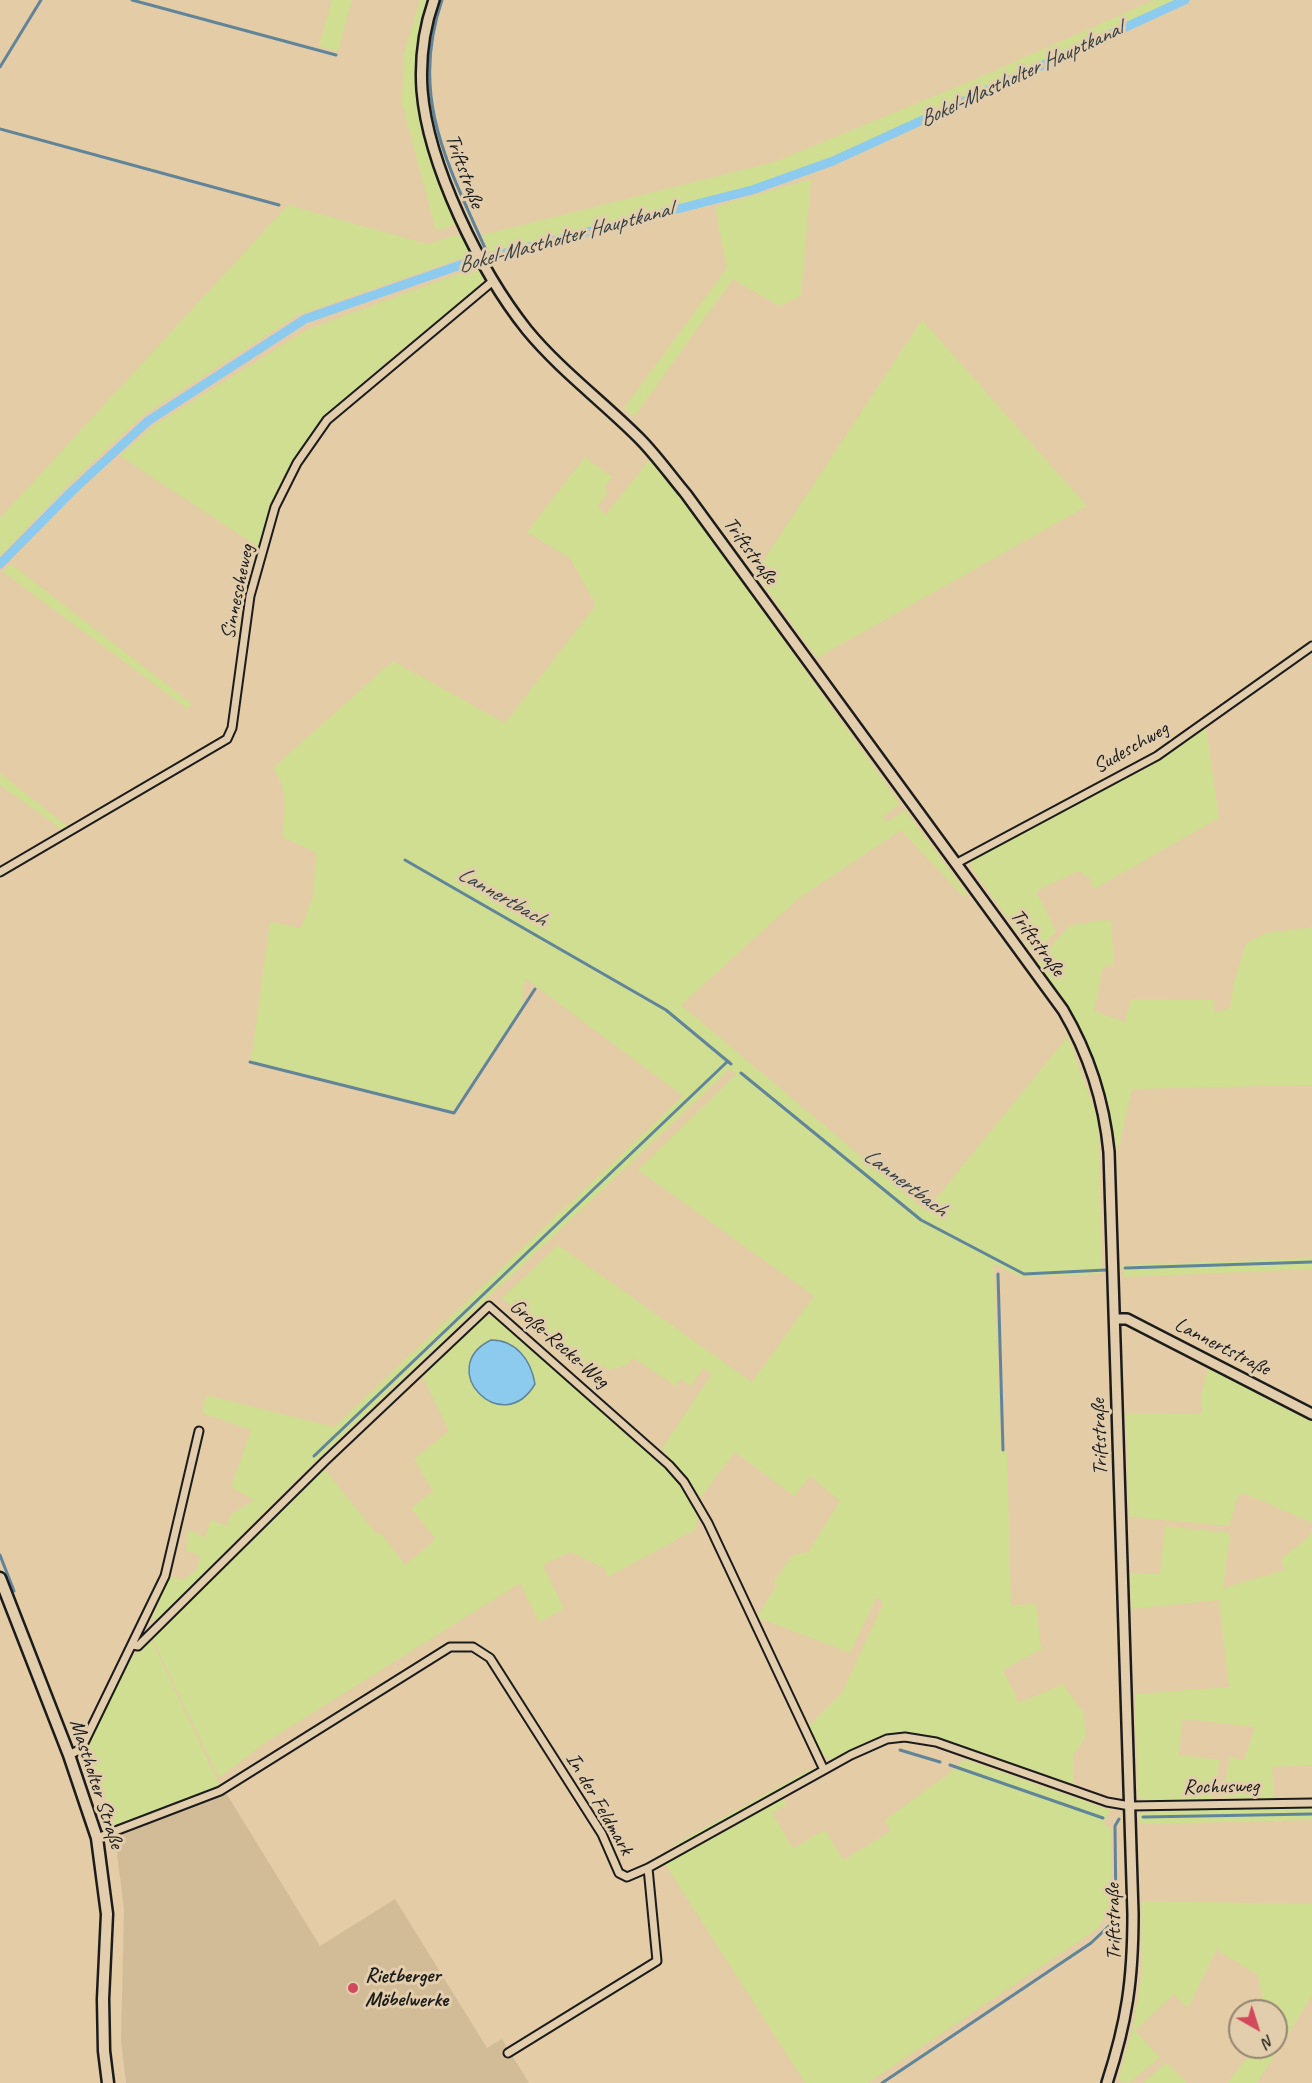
<!DOCTYPE html>
<html>
<head>
<meta charset="utf-8">
<style>
  body { margin:0 }
  #map { position:relative; width:1312px; height:2083px; overflow:hidden; background:#e3cca6; font-family:Caveat,sans-serif }
  canvas { display:block }
  .north { position:absolute; left:1228px; top:1999px; width:60px; height:60px; box-sizing:border-box; background:#e2cdac; border:2px solid #938672; border-radius:50%; rotate:141deg; font-size:16px; font-weight:700; line-height:24px; text-align:center; color:#1c1c1c }
  .north::after { content:''; display:block; margin:auto; width:21px; height:27px; background:#d1495b; clip-path:polygon(50% 0,100% 100%,50% 72%,0 100%) }
</style>
</head>
<body>
<div id="map">
<canvas width="1312" height="2083"></canvas>
<div class="north">N</div>
</div>
<script>
const ctx = document.querySelector('canvas').getContext('2d');
ctx.lineJoin = 'round';
function fillPath(path, color) { ctx.fillStyle = color; ctx.fill(path, 'evenodd'); }
function stroke(path, color, width, dash) { ctx.strokeStyle = color; ctx.lineWidth = width; ctx.lineCap = dash ? 'butt' : 'round'; ctx.setLineDash(dash || []); ctx.stroke(path); }
function drawText(font, color, halo, rows, align = 'center') {
  ctx.font = font + ' Caveat,sans-serif'; ctx.lineWidth = 6; ctx.setLineDash([]); ctx.textBaseline = 'middle'; ctx.strokeStyle = halo; ctx.fillStyle = color; for (const [text, x, y, turn = 0] of rows) {
    ctx.save(); ctx.translate(x, y); ctx.rotate((+turn || 0) * Math.PI / 180); ctx.textAlign = isNaN(turn) ? turn : align; if (halo) ctx.strokeText(text, 0, 0); ctx.fillText(text, 0, 0); ctx.restore();
  }
}
const built = new Path2D(`
  M226,1793L320,1946L395,1899L487,2048L502,2039L529,2083H126L121,2041L124,1910L115,1837Z`);
const green = new Path2D(`
  M332,0H352L338,52L319,46Z
  M420,0H429C402,82 427,148 457,224L436,231L402,103L404,53Z
  M1154,0H1179L832,159L751,187L490,253L482,235L774,162L971,81Z
  M811,179L801,296L779,306L733,279L634,417L624,408L727,268L715,207Z
  M288,205L427,244L461,234L471,255L298,315L142,416L66,487L0,556V518Z
  M477,267L484,280L478,288C415,341 341,390 295,459C278,486 269,518 260,548L120,456L153,426L308,329Z
  M922,320L1087,506L817,658L755,573Z
  M585,457L612,477L604,488L608,492L597,507L606,514L650,459L681,496L900,804L883,817L887,822L905,810L967,894L964,897L901,830L799,898L681,1005L926,1211L1068,1036L1098,1120L1102,1274L1021,1277L994,1264L1001,1450L1007,1453L1011,1605L1036,1604L1041,1649L1003,1670L1019,1703L1063,1684L1083,1712L1086,1736L1073,1755L1074,1784L936,1737L906,1732L870,1740L832,1760L821,1754L809,1726L842,1693L884,1602L876,1598L850,1653L757,1617L777,1585L774,1581L793,1555L808,1552L840,1501L810,1476L794,1496L735,1452L700,1498L662,1448L712,1374L703,1368L691,1386L681,1379L676,1386L633,1358L627,1365L609,1370L603,1365L590,1379L564,1354L567,1351L562,1346L558,1349L502,1298L558,1245L752,1382L814,1296L638,1170L736,1074L730,1069L308,1468L158,1620L152,1619L169,1576L182,1580L197,1570L200,1554L186,1551L188,1530L205,1537L211,1520L227,1526L230,1515L254,1500L231,1487L251,1430L202,1413L206,1395L334,1427L683,1096L525,978L522,1006L453,1111L251,1061L270,922L301,928L313,896L316,852L282,837C285,812 289,790 273,768L393,661L505,723L596,605L570,558L527,532Z
  M11,564L192,704L188,709L3,572Z
  M1206,727L1219,818L1094,889L1090,879L1079,871L1036,891L1056,931L1038,950L1032,952L971,867L972,859L1158,760Z
  M0,773L68,827L63,830L0,785Z
  M1102,920L1111,921L1114,964L1103,968L1094,1011L1125,1022L1131,999L1213,1000L1215,1012L1230,1009L1234,982L1246,943L1266,933L1312,927V1085L1132,1089L1118,1151C1108,1102 1095,1053 1069,1009C1060,993 1047,979 1036,964L1069,926Z
  M1312,1258V1269L1124,1277L1122,1265Z
  M499,1316L664,1466L691,1501L697,1515L696,1529L608,1577L604,1568L570,1552L543,1565L564,1609L539,1622L520,1583L266,1742L219,1778L152,1638L322,1470L326,1471L376,1533L382,1534L405,1565L436,1539L411,1508L433,1491L414,1459L449,1431L422,1375L482,1317Z
  M1208,1368L1312,1422V1523L1244,1493L1238,1496L1229,1526L1129,1517L1126,1413L1202,1414V1393Z
  M1165,1526L1230,1533L1223,1588L1285,1570L1281,1559L1308,1538L1312,1530V1765L1272,1767L1274,1799L1222,1798L1230,1757L1244,1760L1255,1727L1182,1719L1179,1755L1220,1760L1212,1799L1142,1800L1138,1796L1135,1694L1229,1687L1219,1600L1131,1609L1130,1573L1160,1574Z
  M151,1639L220,1786L114,1826L97,1774L87,1758L93,1755L87,1745L130,1660Z
  M967,1760L1110,1810L1103,1824L1111,1828V1907L1097,1929L868,2083H805L665,1864L783,1798L786,1805L772,1813L793,1848L825,1830L843,1860L891,1831L885,1820L951,1772L962,1761Z
  M811,1769V1773L677,1848L674,1845Z
  M1312,1807V1820L1139,1824V1813L1216,1808Z
  M1142,1901L1312,1904V1996L1257,2083H1227L1256,2047H1276V2011H1265L1258,1975L1216,1950L1188,2008L1174,1994L1135,2031L1160,2057L1129,2083L1118,2080L1133,2027L1141,1979Z
  M1167,2063L1187,2083H1143L1166,2063Z`);
const water = new Path2D(`
  M491,1340C516,1340 531,1360 535,1384C502,1440 434,1368 491,1340Z`);
const stream = new Path2D(`
  M132,0L336,55
  M442,0C408,99 450,168 489,257
  M0,67L41,0
  M0,129L279,205
  M405,860L666,1010L731,1064
  M250,1062L454,1113L535,989
  M741,1073L921,1220L1024,1274L1106,1270
  M1125,1268L1312,1262
  M998,1274L1003,1450
  M314,1456L728,1061
  M0,1555L14,1591
  M900,1750L940,1762
  M950,1765L1103,1818
  M1143,1817L1312,1814
  M882,2083L1091,1943L1111,1924L1116,1914L1115,1826L1119,1819`);
const canal = new Path2D(`
  M0,564L72,491L148,421L305,319L469,262L752,190L833,161L1185,0`);
const minor = new Path2D(`
  M957,863L1157,756L1312,646
  M0,872L227,739L232,728L250,596L275,507L297,463L327,420L493,281
  M133,1645L138,1646L325,1461L489,1306L669,1465L684,1482L708,1523L824,1770
  M69,1755L81,1749L165,1576L199,1431
  M97,1838L220,1791L450,1647H473L490,1658L602,1834L619,1873L627,1877L648,1868L851,1755L887,1739L905,1737L936,1742L1107,1802L1130,1806L1312,1803
  M508,2053L657,1961L648,1868`);
const tertiary = new Path2D(`
  M434,0C424,28 420,60 422,90C428,165 480,271 527,330C560,370 602,401 639,438C656,455 670,475 686,494L1063,1010C1089,1054 1104,1101 1109,1152L1133,1914C1133,1980 1127,2021 1107,2083
  M1115,1319H1127L1312,1414`);
const secondary = new Path2D(`
  M0,1578L69,1755L97,1838L107,1914L103,1999L104,2051L108,2083`);
const markers = [
  [353,1988,6,"#d1495b"]
];
const streetNames = [
  ["Triftstraße",464,171,70],
  ["Triftstraße",750,551,54],
  ["Sinnescheweg",238,592,-78],
  ["Sudeschweg",1131,748,-30],
  ["Triftstraße",1037,943,54],
  ["Große-Recke-Weg",559,1344,41],
  ["Lannertstraße",1222,1347,27],
  ["Triftstraße",1100,1437,-92],
  ["Mastholter Straße",96,1784,72],
  ["Rochusweg",1221,1787,-1],
  ["In der Feldmark",599,1804,60],
  ["Triftstraße",1114,1922,-91]
];
const poiNames = [
  ["Rietberger",365,1976],
  ["Möbelwerke",365,2000]
];
const waterNames = [
  ["Bokel-Mastholter Hauptkanal",1021,75,-25],
  ["Bokel-Mastholter Hauptkanal",565,238,-15],
  ["Lannertbach",502,897,30],
  ["Lannertbach",905,1183,37]
];
fillPath(built, '#d2bc97');
fillPath(green, '#d0de91');
fillPath(water, '#8dcbee');
stroke(water, '#60859a', 1.5);
stroke(stream, '#60859a', 3);
stroke(canal, '#8dcbee', 9);
stroke(minor, '#1c1c1c', 11);
stroke(tertiary, '#1c1c1c', 14);
stroke(secondary, '#1c1c1c', 15);
stroke(minor, '#e2cdac', 7);
stroke(tertiary, '#e2cdac', 9);
stroke(secondary, '#e2cdac', 10);
for (const [x, y, r, color] of markers) { const dot = new Path2D(); dot.arc(x, y, r, 0, 2 * Math.PI); ctx.fillStyle = color; ctx.fill(dot); stroke(dot, '#e2cdac', 2); }
drawText('21px', '#1c1c1c', '#e2cdac', streetNames);
drawText('bold 21px', '#1c1c1c', '#e2cdac', poiNames, 'left');
drawText('italic 22px', '#333f46', '#e2cdac', waterNames);
</script>
</body>
</html>
